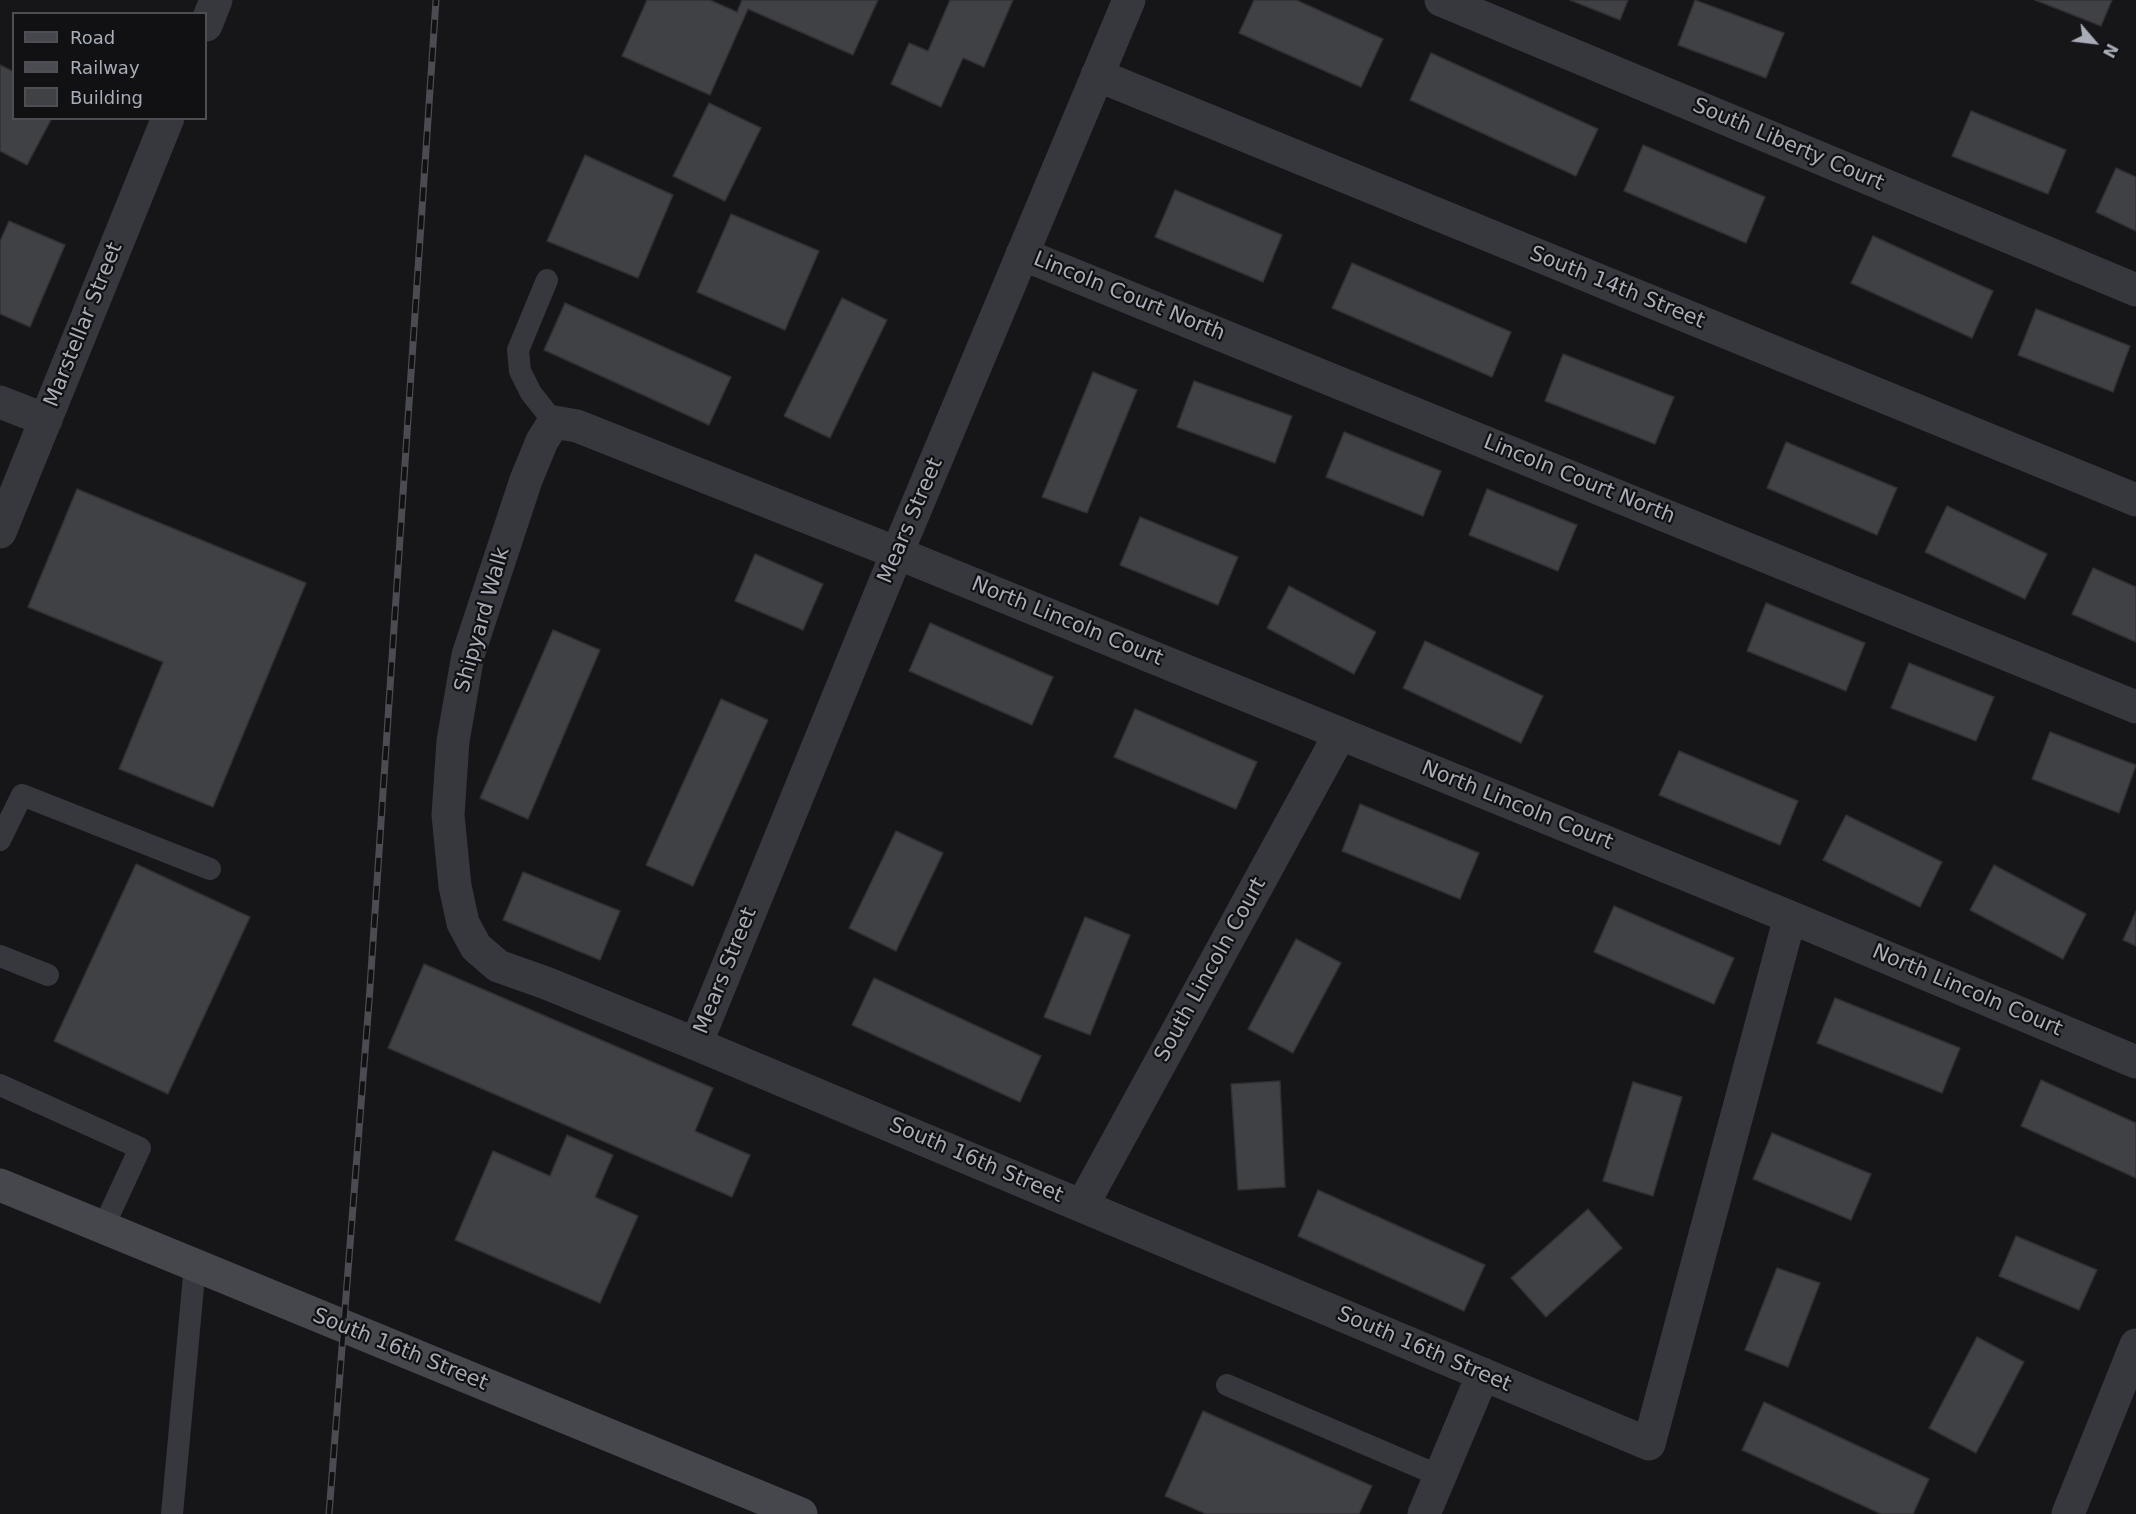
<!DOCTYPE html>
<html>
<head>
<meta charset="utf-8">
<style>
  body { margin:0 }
  #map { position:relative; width:2136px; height:1514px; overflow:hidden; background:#161618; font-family:"DejaVu Sans",sans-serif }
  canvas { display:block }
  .legend { position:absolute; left:12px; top:12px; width:195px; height:108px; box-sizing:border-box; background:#111113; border:2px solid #4d4f55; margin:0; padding:8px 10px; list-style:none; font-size:18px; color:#a8adb8 }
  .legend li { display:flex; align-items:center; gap:12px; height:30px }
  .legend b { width:30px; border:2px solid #4d4f55 }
  .north { position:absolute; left:2064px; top:12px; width:60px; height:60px; -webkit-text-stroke:4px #111113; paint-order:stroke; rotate:118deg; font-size:16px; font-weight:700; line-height:24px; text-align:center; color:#a8adb8 }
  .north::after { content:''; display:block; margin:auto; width:21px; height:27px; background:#a8adb8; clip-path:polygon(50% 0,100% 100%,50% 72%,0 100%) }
</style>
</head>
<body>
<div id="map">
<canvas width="2136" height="1514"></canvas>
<ul class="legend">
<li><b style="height:8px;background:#45474d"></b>Road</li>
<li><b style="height:8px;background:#4a4c52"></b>Railway</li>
<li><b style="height:16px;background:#404145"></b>Building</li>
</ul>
<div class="north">N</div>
</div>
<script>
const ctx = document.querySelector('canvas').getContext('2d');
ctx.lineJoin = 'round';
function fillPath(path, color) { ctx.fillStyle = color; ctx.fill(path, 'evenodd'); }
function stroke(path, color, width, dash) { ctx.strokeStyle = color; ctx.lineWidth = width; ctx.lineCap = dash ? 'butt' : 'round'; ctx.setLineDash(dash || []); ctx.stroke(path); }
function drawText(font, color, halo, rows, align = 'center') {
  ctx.font = font + ' "DejaVu Sans",sans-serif'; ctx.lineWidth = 4.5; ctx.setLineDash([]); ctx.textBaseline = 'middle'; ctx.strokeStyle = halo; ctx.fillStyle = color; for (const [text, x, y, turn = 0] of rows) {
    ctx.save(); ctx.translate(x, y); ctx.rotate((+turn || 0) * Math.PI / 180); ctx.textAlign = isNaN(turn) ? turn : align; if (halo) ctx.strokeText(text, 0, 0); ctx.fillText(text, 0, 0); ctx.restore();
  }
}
const building = new Path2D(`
  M647,0H710L737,12L742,0H878L853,55L748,9L710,95L622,56Z
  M950,0H1013L984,67L963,58L941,107L891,84L909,43L928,51Z
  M1254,0H1296L1383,39L1361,87L1239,33Z
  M1570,0H1628L1620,20Z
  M1695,0L1784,33L1766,78L1678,45Z
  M2035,0H2112L2101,26Z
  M1431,53L1598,129L1576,176L1410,100Z
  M0,65L14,72V118H52L27,165L0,151Z
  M709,103L761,128L725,201L673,176Z
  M1971,111L2066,150L2048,194L1952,156Z
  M1643,145L1765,197L1746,243L1624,191Z
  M585,155L673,195L638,278L547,241Z
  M2116,168L2136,177V231L2096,212Z
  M1175,190L1282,235L1263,282L1155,237Z
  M731,214L819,251L785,330L697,292Z
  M9,221L65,245L30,327L0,314V241Z
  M1873,236L1993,291L1972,338L1851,283Z
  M1352,263L1511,332L1492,377L1332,308Z
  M842,298L887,320L830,438L784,416Z
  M565,303L731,377L709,425L544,350Z
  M2036,309L2130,346L2113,392L2018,355Z
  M1563,354L1674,397L1655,444L1545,401Z
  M1093,372L1137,390L1087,513L1042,497Z
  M1194,381L1292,416L1275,463L1177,427Z
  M1344,432L1441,471L1423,516L1326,477Z
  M1786,442L1897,488L1877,535L1767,488Z
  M77,489L306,583L213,807L119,769L163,662L28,607Z
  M1487,489L1577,525L1558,571L1469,535Z
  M1947,506L2047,554L2025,599L1925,552Z
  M1140,517L1238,557L1218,605L1120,565Z
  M755,554L823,584L803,630L735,601Z
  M2093,568L2136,587V642L2072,614Z
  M1289,586L1376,632L1354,674L1267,628Z
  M1766,603L1865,643L1846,691L1747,651Z
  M930,623L1053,677L1032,725L909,671Z
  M553,630L600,650L528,819L480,798Z
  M1425,641L1543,696L1521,743L1403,688Z
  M1909,663L1994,697L1976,741L1891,708Z
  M721,699L768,720L693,886L646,865Z
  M1135,709L1257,762L1236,809L1114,757Z
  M2050,732L2136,765L2119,813L2032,779Z
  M1679,751L1798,801L1780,845L1659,795Z
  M1360,804L1479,853L1460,899L1342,851Z
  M1846,815L1942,862L1920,907L1823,860Z
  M896,831L943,853L896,951L849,928Z
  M136,864L250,917L168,1094L54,1041Z
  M1994,865L2086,914L2063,959L1970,910Z
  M523,872L620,911L600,960L503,920Z
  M1614,906L1734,958L1714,1004L1594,952Z
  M2136,911V946L2123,940Z
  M1085,917L1130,935L1090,1035L1044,1017Z
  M1296,939L1341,963L1293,1053L1248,1029Z
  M424,964L713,1088L695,1131L750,1155L732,1197L388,1048Z
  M874,978L1041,1056L1020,1102L852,1025Z
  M1835,998L1960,1048L1942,1093L1817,1043Z
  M2041,1080L2136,1123V1178L2021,1126Z
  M1280,1081L1285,1187L1238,1190L1231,1084Z
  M1633,1082L1682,1097L1653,1196L1603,1181Z
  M1772,1133L1871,1174L1851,1220L1753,1179Z
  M567,1135L613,1155L595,1197L638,1216L600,1303L455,1240L493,1151L550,1176Z
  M1318,1190L1485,1265L1464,1311L1298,1236Z
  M1588,1209L1622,1248L1546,1317L1511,1278Z
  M2016,1236L2097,1270L2079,1310L1999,1276Z
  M1777,1268L1820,1283L1788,1367L1745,1350Z
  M1977,1337L2024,1362L1976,1453L1929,1428Z
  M1764,1402L1929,1479L1913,1514H1881L1742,1450Z
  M1203,1411L1372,1486L1359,1514H1206L1165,1496Z`);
const lane = new Path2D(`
  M547,280L518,350L520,371L531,393L554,422
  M0,840L22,795L210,869
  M0,956L48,975
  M0,1085L140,1148L103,1228
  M1227,1385L1440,1476
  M172,1514L195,1265`);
const street = new Path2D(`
  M1441,0L2136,290
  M206,25L216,0
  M1097,75L2136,500
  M1022,254L2136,707
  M0,402L46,420
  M0,532L168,118
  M1790,917L1649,1444L696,1044L546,983L498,966L476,947L463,923L455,886L448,815L453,741L468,655L526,480L542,441L554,422L577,426L897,553L1790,917L2136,1062
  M696,1044L897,553L1129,0
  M1082,1206L1340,734
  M1424,1514L1483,1374
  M2068,1514L2136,1345`);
const secondary = new Path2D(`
  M0,1185L801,1514`);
const rail = new Path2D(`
  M329,1514L369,1002L436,0`);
const streetNames = [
  ["South Liberty Court",1788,145,23],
  ["South 14th Street",1617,288,22],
  ["Lincoln Court North",1129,297,22],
  ["Marstellar Street",84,325,-68],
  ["Lincoln Court North",1579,480,22],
  ["Mears Street",911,521,-67],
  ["Shipyard Walk",483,620,-74],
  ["North Lincoln Court",1067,622,22],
  ["North Lincoln Court",1517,806,22],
  ["South Lincoln Court",1211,970,-61],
  ["Mears Street",726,971,-68],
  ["North Lincoln Court",1967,991,23],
  ["South 16th Street",976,1161,23],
  ["South 16th Street",400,1350,22],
  ["South 16th Street",1424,1350,23]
];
fillPath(building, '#404145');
stroke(building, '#303034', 1.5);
stroke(lane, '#37383d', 22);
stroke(street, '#37383d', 33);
stroke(secondary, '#45474d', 33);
stroke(rail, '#4a4c52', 7);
stroke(rail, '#111113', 4.5, [14]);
drawText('21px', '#a8adb8', '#111113', streetNames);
</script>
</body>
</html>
